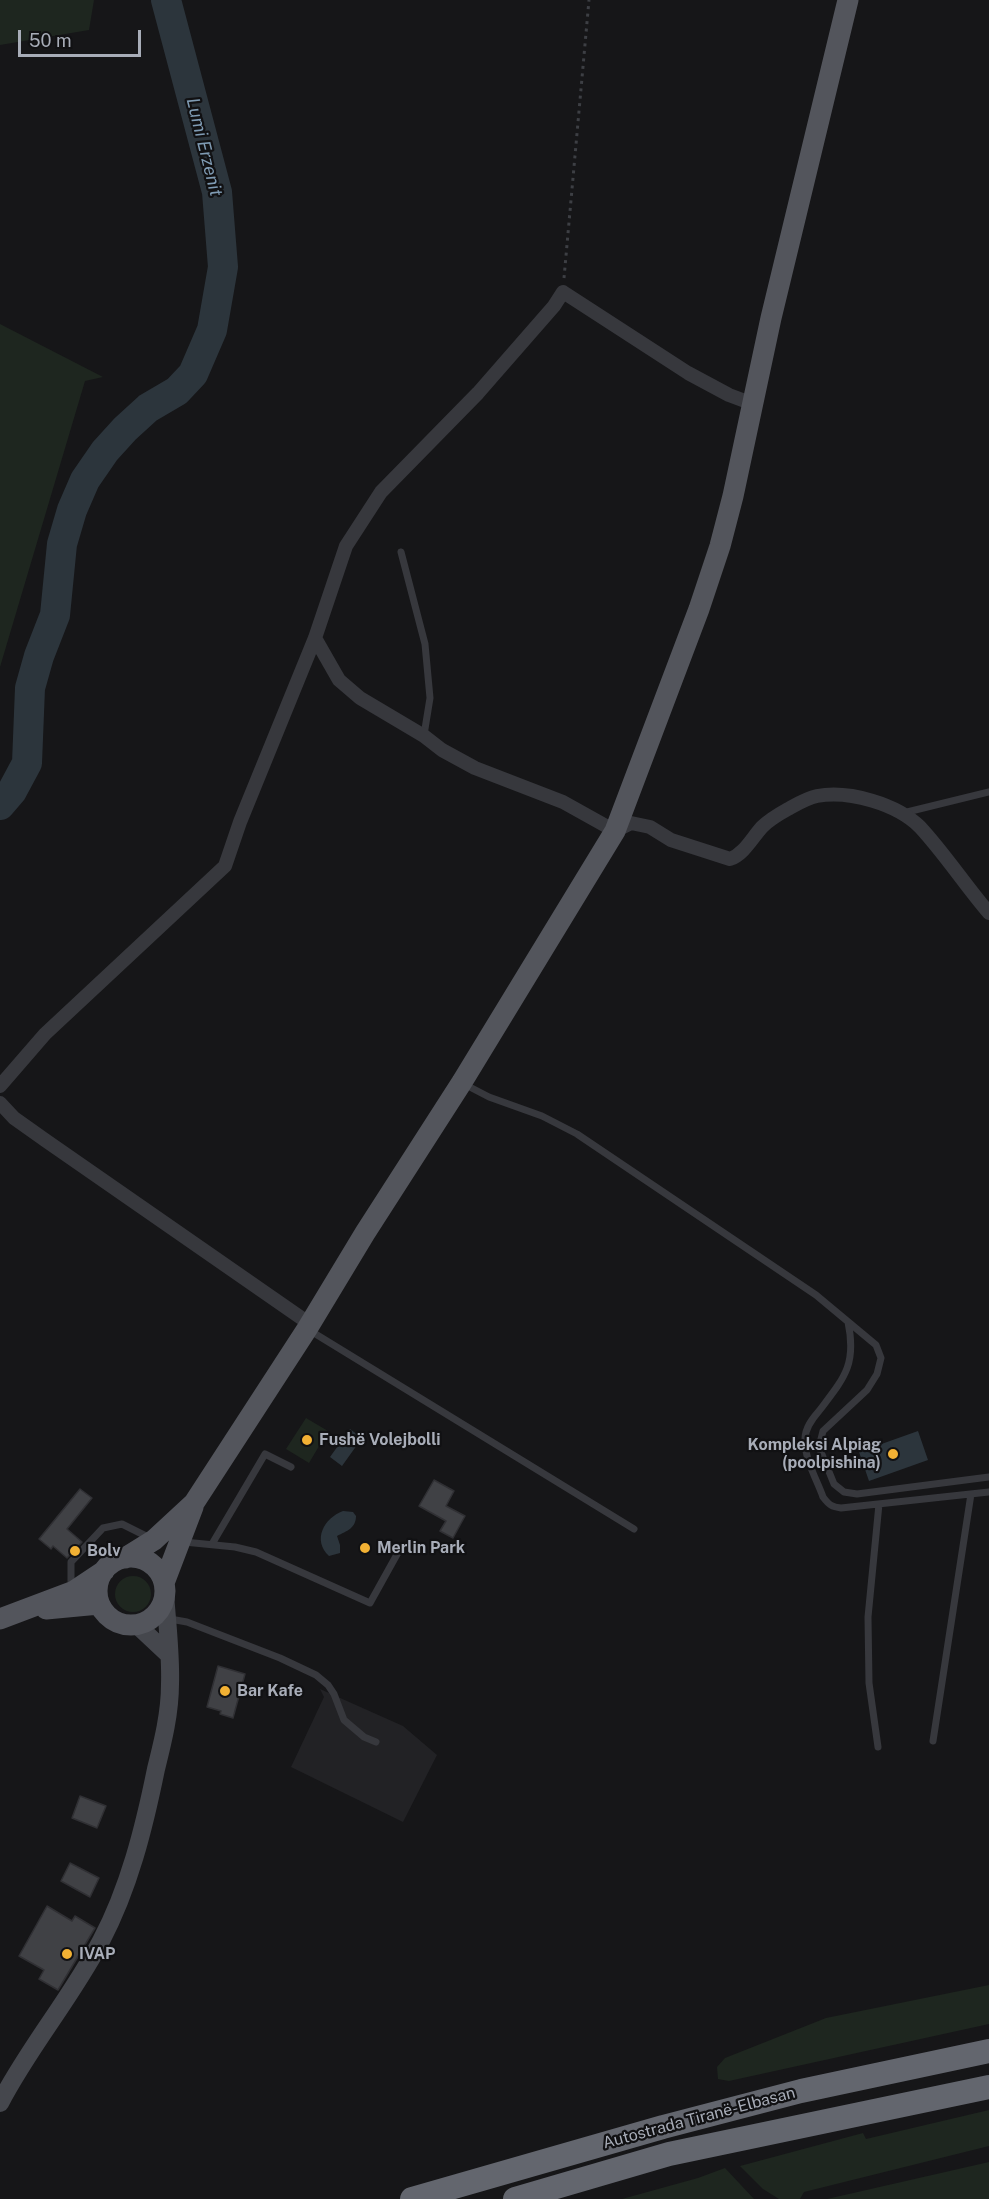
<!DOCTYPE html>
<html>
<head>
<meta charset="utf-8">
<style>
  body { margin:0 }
  #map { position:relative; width:989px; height:2199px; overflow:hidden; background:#161618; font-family:"Public Sans",sans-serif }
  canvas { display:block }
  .scale { position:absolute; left:18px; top:30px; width:123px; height:27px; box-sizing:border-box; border:3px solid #a8adb8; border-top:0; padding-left:8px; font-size:18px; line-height:21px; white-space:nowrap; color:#a8adb8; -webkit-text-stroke:4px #111113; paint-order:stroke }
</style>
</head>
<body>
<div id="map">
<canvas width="989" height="2199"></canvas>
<div class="scale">50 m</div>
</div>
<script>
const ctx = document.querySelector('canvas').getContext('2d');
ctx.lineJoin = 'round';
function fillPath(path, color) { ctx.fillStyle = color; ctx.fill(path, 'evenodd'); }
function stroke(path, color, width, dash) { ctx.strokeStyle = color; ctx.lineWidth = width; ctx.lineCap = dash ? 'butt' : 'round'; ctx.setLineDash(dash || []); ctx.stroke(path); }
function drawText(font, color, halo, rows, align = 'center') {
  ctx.font = font + ' "Public Sans",sans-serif'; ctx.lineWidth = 4.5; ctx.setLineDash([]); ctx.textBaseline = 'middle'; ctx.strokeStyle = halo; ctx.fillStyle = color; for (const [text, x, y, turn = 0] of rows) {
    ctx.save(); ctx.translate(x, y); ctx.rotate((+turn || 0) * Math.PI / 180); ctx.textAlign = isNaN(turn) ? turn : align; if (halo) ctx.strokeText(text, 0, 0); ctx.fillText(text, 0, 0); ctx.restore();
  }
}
const built = new Path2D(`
  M320,1689L403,1726L437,1755L403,1822L291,1767L324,1697Z`);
const green = new Path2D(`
  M0,0H94L89,30L0,45Z
  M0,324L103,377L85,381L0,667Z
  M306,1418L328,1431L309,1463L286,1449Z
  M115 1594a18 18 0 1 1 36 0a18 18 0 1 1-36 0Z
  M989,1985V2024L729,2081L718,2079L717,2067L725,2058L826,2018Z
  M989,2110V2146L804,2192L800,2199H779L763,2189L740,2166L863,2133L866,2139Z
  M989,2162V2199H827Z
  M725,2168L754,2199H622L698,2178Z`);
const water = new Path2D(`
  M350,1429L362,1438L342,1466L330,1457Z
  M918,1431L928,1460L869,1481L859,1452Z
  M343,1511L353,1512L356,1516C356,1528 347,1531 337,1536L340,1545V1553L329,1556C312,1540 324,1518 343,1511Z`);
const river = new Path2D(`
  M0,805L12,791L27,763L30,688L39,656L55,615L62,544L72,510L85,480L105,451L125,429L148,408L177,391L193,374L212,330L223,267L217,192L166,0`);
const building = new Path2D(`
  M434,1480L454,1491L446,1506L465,1516L453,1538L440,1531L446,1521L419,1506Z
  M80,1489L92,1498L67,1529L82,1542L67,1558L53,1546L51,1549L39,1539Z
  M218,1666L245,1674L233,1718L220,1714L221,1711L207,1707Z
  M80,1796L106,1806L97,1828L72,1818Z
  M70,1863L99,1878L90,1897L61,1881Z
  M47,1906L72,1921L75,1916L95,1928L58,1990L39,1979L44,1970L19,1956Z`);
const path = new Path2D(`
  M564,278L589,0`);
const lane = new Path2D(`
  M401,552L425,644L430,698L424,735
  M903,813L989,792
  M464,1084L489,1097L542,1116L577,1134L816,1295L876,1345L881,1358L877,1374L867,1390L823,1431L819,1447L834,1484L844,1492L857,1494L989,1477
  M848,1322C857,1365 844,1378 819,1411C812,1419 805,1428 805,1439C804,1458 817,1480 823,1497C829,1505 832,1507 841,1508L989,1492
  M309,1330L634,1529
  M184,1542L235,1547L256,1552L370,1603L400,1549
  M212,1544L265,1454L291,1467
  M73,1589L71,1581V1562L103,1528L122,1524L152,1539
  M170,1619L187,1622L280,1658L316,1675L328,1685L334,1694L344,1720L364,1737L376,1742
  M933,1741L971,1494
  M878,1747L869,1683L868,1617L879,1504`);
const street = new Path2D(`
  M315,638L339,680L360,698L424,736L442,750L475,768L563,802L615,831L631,823L650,827L671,840L730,859C744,854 752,838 762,827C769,820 779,814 788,809C797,804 807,798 817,796C849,790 897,804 920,827C945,854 965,885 989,913
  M0,1086L45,1034L225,866L240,822L315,638L346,546L381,492L478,393L554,306L563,292L688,373L729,395L753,404
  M0,1103L14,1118L45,1140L310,1324`);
const secondary = new Path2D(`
  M137,1625L169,1655
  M0,2103C29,2047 71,1998 101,1941C129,1888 144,1828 156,1769C163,1741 170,1713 170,1684C171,1654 167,1623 165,1593`);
const primary = new Path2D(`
  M97 1591a34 34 0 1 1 68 0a34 34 0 1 1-68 0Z
  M125,1558L154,1540L194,1503L307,1329L365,1233L462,1082L615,831L699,609L720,546L733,496L771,318L848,0
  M164,1583L193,1507
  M46,1609L99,1604
  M0,1619L74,1591L104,1571`);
const highway = new Path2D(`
  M412,2199L663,2127L801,2091L989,2051
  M515,2199L669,2154L989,2087`);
const markers = [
  [307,1440,6,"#f2b134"],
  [893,1454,6,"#f2b134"],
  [365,1548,6,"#f2b134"],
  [75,1551,6,"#f2b134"],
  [225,1691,6,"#f2b134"],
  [67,1954,6,"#f2b134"]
];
const poiNames = [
  ["Fushë Volejbolli",319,1440],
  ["Kompleksi Alpiag",881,1445,"right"],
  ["(poolpishina)",881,1463,"right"],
  ["Merlin Park",377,1548],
  ["Bolv",87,1551],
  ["Bar Kafe",237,1691],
  ["IVAP",79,1954]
];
const streetNames = [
  ["Autostrada Tiranë-Elbasan",699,2118,-15]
];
const waterNames = [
  ["Lumi Erzenit",204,147,76]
];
fillPath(built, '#222225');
fillPath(green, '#1e261f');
fillPath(water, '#2c353c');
stroke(river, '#2c353c', 30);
fillPath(building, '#404145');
stroke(building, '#303034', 1.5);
stroke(path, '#3d3f44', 3, [3, 4.5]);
stroke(lane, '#37383d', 7);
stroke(street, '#37383d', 14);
stroke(secondary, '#45474d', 18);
stroke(primary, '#53555c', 21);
stroke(highway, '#63666e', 24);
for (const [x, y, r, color] of markers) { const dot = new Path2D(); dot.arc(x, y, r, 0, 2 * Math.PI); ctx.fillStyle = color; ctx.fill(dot); stroke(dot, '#111113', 2); }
drawText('bold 16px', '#a8adb8', '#111113', poiNames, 'left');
drawText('16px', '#a8adb8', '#111113', streetNames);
drawText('italic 18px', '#7f9bb3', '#111113', waterNames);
</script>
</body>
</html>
